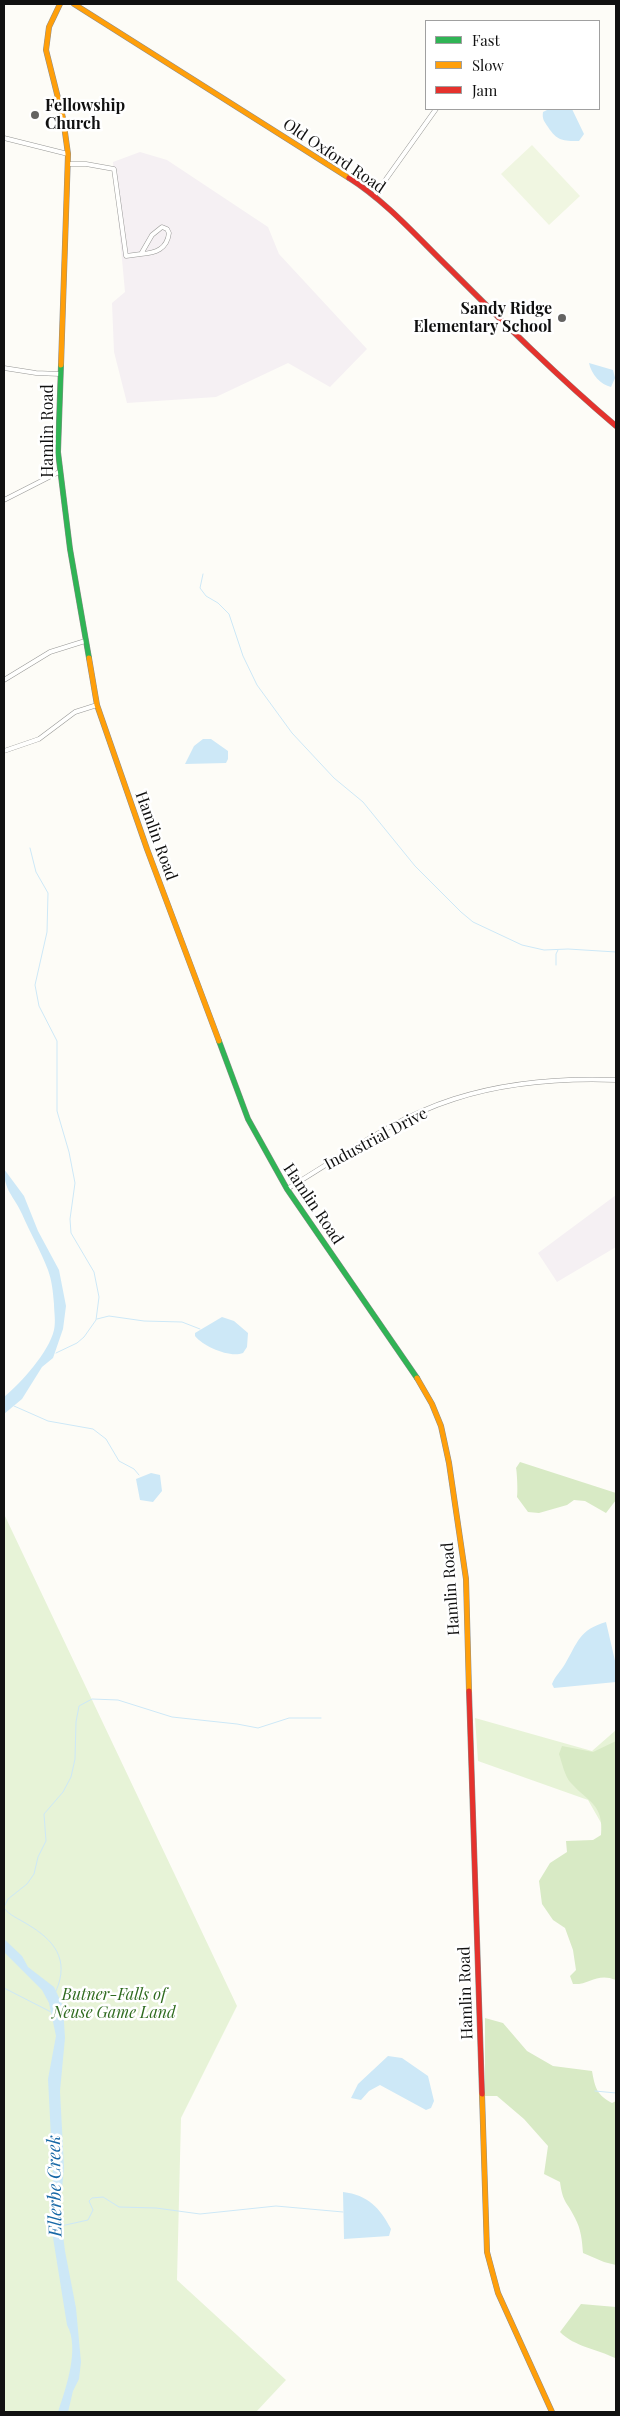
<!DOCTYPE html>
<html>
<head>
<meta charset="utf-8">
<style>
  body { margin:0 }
  #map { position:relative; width:620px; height:2416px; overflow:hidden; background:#fdfcf7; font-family:"Playfair Display",serif }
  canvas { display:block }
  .frame { position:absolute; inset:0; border:5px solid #111; pointer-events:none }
  .legend { position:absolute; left:425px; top:20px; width:175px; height:90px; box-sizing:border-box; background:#fff; border:1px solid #a0a0a0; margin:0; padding:6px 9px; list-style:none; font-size:15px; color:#111 }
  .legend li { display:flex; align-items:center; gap:10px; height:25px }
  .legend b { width:25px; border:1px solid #a0a0a0 }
</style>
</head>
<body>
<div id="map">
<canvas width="620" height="2416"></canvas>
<div class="frame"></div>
<ul class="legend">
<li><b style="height:6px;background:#30b455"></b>Fast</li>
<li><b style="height:6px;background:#ff9f0a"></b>Slow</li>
<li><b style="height:6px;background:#e5322d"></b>Jam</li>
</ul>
</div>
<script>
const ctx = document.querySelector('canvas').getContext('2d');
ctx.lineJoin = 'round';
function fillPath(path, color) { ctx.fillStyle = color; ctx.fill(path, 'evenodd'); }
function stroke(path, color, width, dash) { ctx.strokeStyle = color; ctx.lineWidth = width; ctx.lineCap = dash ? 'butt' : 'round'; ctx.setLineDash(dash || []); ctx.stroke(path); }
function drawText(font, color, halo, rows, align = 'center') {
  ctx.font = font + ' "Playfair Display",serif'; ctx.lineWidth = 5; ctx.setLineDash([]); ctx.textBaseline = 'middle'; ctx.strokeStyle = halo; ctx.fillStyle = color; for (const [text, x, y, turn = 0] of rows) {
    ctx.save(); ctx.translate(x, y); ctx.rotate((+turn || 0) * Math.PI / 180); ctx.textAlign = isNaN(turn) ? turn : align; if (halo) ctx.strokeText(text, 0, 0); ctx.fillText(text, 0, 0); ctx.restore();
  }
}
const industrial = new Path2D(`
  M140,152L167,160L268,227L279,254L367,349L330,387L288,363L216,397L127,403L114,352L112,303L125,292L113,162Z
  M616,1195V1247L557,1282L538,1253Z`);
const green = new Path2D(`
  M4,1514L237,2006L181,2118L177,2280L286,2380L256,2412H4Z
  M475,1718L592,1751L616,1730V1849L588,1800L478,1761Z`);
const forest = new Path2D(`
  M520,1462L616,1493V1500L606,1513L585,1501L574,1500L567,1505L539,1513L528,1512L517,1497C518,1493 517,1471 516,1468Z
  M616,1741V1980C597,1972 590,1985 573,1984L570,1976L576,1970L573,1950L565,1928L553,1920L542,1904L539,1881L550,1863L567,1852L566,1841L593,1840L601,1835C604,1804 588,1802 571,1783C565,1777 562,1763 559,1754L562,1746L593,1752Z
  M485,2018L503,2023L527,2051L553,2066L592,2071C595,2088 597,2095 612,2103L616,2101V2265L604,2262L583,2253C582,2240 581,2229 575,2218C567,2201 563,2204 560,2182L544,2174L548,2146L524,2119L497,2096H485Z
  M581,2304L616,2307V2362L615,2358C597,2349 575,2347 560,2332Z`);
const pitch = new Path2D(`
  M532,145L580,196L549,225L501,174Z`);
const water = new Path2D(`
  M549,109H572L584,134L579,141C563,141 557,141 548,127C544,121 542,119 543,112Z
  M589,363L613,370L615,378L611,387C601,385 591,374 589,363Z
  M203,739H211L228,751V759L226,763L185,764L194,746Z
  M4,1169L24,1196L38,1231L59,1270L66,1306L63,1329L53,1358L42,1367L22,1399L4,1414V1397C21,1383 49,1352 54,1330C56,1321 54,1312 54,1304C53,1292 52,1281 48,1270C41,1251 30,1233 22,1214C14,1196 4,1191 4,1169Z
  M222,1317L234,1321L248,1333L247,1347L243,1353C230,1358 204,1347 195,1336V1333Z
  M151,1473L160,1475L162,1491L153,1502L140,1500L136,1479Z
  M606,1622L616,1665V1682L554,1688L552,1684C555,1676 561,1671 565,1664C578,1642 579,1630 606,1622Z
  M4,1939L22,1956L28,1967L54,1987L63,2006L65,2038L60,2091L64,2167L60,2211L65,2251L76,2308L81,2362L79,2379L73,2391L68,2412H58C66,2388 80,2348 67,2325L51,2225L53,2177L48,2079L56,2036L49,2003L42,1990L4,1952Z
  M388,2056L402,2058L428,2076L434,2101L431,2108L426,2110L380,2085L369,2091L361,2100L351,2098L358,2084Z
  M343,2192C368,2195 380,2208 391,2229L389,2236L344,2239Z`);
const stream = new Path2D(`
  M203,574L200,588L206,596L218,603L229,614L243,656L257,685L292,733L334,778L363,802L415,866L461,912L473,922L522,945L544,950L568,949L616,952
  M30,848L36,872L48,893L47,932L35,985L39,1006L57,1041V1111L69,1152L75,1183L70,1219L71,1233L94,1272L99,1297L96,1320L84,1337L77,1343L56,1353
  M556,965V954L558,950
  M97,1319L109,1316L144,1321L182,1322L200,1329
  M14,1406L48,1421L93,1429L106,1439L119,1461L134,1469L139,1475
  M4,1907L8,1899L27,1884L34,1874L38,1857L46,1841L44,1814L63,1792L71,1777L75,1759L76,1722L79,1706L92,1699L118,1700L172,1717L237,1724L258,1728L289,1718H321
  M4,1908C9,1915 19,1919 27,1924C54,1940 70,1959 56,1991
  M4,1988L51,2012
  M595,2091L616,2093
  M61,2226L88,2220L93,2210L89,2201L92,2198L103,2197L119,2207L156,2208L200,2214L276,2206L343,2212`);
const street = new Path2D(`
  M4,138L68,154
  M69,164H86L114,169L126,256L141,254
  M374,196L436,109
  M162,227L167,229L169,233C167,249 156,253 141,254L152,235Z
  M4,368L36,373L60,374
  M4,500L59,472
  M4,680L50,652L85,641
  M4,751L39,739L75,712L97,705
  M287,1189C340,1157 394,1118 454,1099C507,1082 561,1078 616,1080`);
const fast = new Path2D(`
  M61,365L58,452L70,549L89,658
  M219,1041L248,1119L287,1189L417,1378`);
const slow = new Path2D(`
  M60,4L49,27L46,50L63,118L68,154L61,365
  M74,4L349,178
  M89,658L97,705L147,849L219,1041
  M417,1378L432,1404L441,1426L449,1463L466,1579L469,1691
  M482,2094L487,2252L498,2293L552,2412`);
const jam = new Path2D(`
  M349,178C387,202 418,238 450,269C504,323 558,377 616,426
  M469,1691L482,2094`);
const markers = [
  [35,115,5,"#646362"],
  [562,318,5,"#646362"]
];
const poiNames = [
  ["Fellowship",45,106],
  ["Church",45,124],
  ["Sandy Ridge",552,309,"right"],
  ["Elementary School",552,327,"right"]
];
const streetNames = [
  ["Old Oxford Road",334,156,34],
  ["Hamlin Road",48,431,-90],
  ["Hamlin Road",156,836,70],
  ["Industrial Drive",376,1139,-28],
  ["Hamlin Road",313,1204,56],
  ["Hamlin Road",451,1589,-94],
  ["Hamlin Road",466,1993,-92]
];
const parkNames = [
  ["Butner-Falls of",114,1995],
  ["Neuse Game Land",114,2013]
];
const waterNames = [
  ["Ellerbe Creek",55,2186,-91]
];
fillPath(industrial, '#f5f0f3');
fillPath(green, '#e7f3d7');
fillPath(forest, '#d8eac5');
fillPath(pitch, '#f0f6e1');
fillPath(water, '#cde8f7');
stroke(stream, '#cde8f7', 1);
stroke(street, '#979795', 5);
stroke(fast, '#8e8d8b', 6);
stroke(slow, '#8e8d8b', 6);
stroke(jam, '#8e8d8b', 6);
stroke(street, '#fffffe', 4);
stroke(fast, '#30b455', 5);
stroke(slow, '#ff9f0a', 5);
stroke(jam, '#e5322d', 5);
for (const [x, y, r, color] of markers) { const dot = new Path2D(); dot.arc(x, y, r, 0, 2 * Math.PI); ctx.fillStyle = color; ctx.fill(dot); stroke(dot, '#fff', 2); }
drawText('bold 16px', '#111', '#fff', poiNames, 'left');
drawText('16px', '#111', '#fff', streetNames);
drawText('italic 16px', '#2f6b1f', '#fff', parkNames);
drawText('italic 18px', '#1768a6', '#fff', waterNames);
</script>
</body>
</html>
